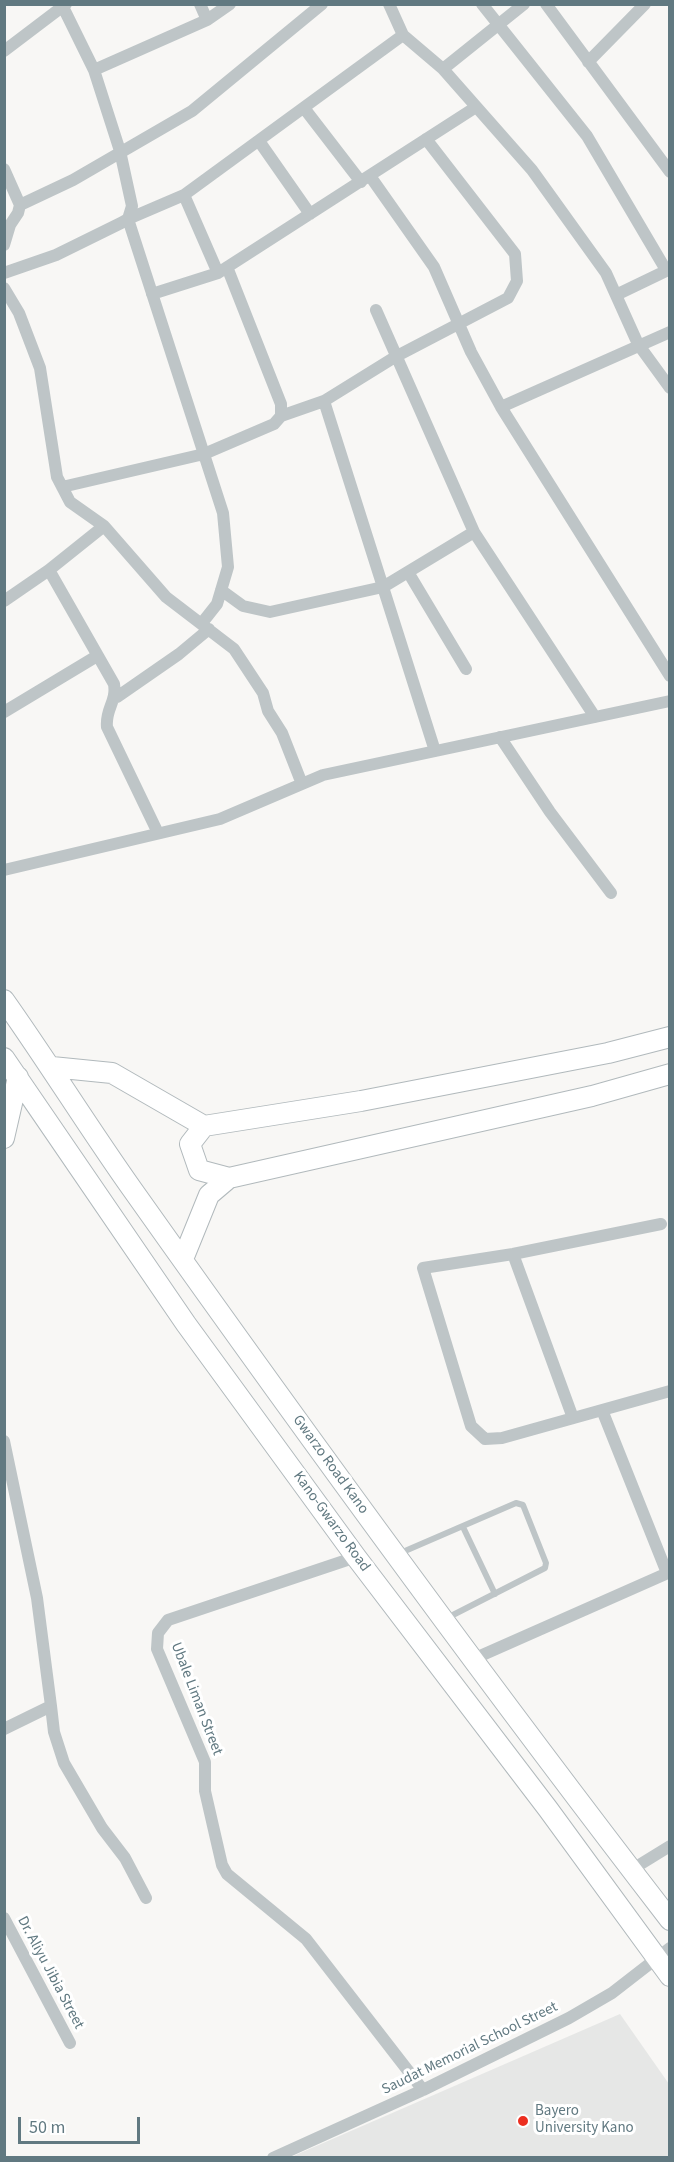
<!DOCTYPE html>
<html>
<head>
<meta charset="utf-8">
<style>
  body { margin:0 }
  #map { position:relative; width:674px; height:2162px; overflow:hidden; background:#f8f7f5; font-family:"Source Sans 3",sans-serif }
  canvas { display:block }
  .frame { position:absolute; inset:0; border:6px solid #617981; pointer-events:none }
  .scale { position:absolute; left:18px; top:2117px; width:122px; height:27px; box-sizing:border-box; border:3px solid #617981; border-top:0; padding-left:8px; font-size:18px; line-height:21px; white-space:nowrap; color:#617981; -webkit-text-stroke:4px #fff; paint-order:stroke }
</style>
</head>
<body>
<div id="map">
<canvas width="674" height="2162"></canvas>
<div class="frame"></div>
<div class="scale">50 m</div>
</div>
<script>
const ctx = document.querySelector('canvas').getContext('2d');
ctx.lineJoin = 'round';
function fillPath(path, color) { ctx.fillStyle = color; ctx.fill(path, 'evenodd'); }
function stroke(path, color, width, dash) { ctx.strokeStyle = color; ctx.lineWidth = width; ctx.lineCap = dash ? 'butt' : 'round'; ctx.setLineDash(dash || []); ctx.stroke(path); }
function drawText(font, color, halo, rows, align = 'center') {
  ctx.font = font + ' "Source Sans 3",sans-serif'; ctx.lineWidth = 6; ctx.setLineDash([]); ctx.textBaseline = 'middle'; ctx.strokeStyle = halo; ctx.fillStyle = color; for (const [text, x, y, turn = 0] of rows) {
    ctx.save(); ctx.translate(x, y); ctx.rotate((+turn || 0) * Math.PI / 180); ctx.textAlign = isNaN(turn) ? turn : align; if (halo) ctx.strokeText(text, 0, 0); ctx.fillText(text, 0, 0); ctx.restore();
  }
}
const built = new Path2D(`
  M620,2014L669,2084V2157H291Z`);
const lane = new Path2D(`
  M463,1527L495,1594
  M398,1554L516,1503L523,1505L546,1563L545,1568L447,1618`);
const street = new Path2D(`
  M200,4L207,20
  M389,4L403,35
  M482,4L587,136L666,270
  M546,4L670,172
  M4,51L66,4
  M588,62L645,4
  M443,69L532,170L606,273L638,344L670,388
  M94,70L207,20L230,4
  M304,108L361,182
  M259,141L310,214
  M4,169L20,205L18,213L10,225L4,245
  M370,176L434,267L471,352L501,407L670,676
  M184,195L218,273
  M20,205L73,180L192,111L322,4
  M4,273L56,255L121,223L128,219L132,206L120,151L94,70L63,7
  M4,288L19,313L40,368L57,477L70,502L104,526L166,597L234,649L263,693L268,711L282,733L302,784
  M152,294L218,273L476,107
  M616,295L670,269
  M376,310L474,532L595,717
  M324,401L435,751
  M501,407L670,332
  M281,416L324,401L395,357L508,298L517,281L515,254L426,139
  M62,487L204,454L274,424L281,416V404L227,267
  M49,570L114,684C117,702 105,709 107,727L158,833
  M408,572L466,669
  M221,590L243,606L270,612L383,587L474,532
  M4,601L49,570L104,526
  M202,623L217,604L228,567L223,513L128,219L184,195L403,35L443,69L524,4
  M117,697L179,654L209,629
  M4,712L97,656
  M500,737L550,812L611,893
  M4,870L220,819L323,775L670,701
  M661,1224L513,1254L423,1268L471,1426L485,1439L502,1438L670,1391
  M513,1254L573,1418
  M602,1410L667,1573
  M4,1441L37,1598L51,1706L4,1729
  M356,1557L168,1620L158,1633L157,1649L205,1762V1791L222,1865L227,1874L306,1939L423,2090
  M471,1660L670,1572
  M51,1706L54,1732L64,1763L102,1828L125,1858L146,1898
  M631,1870L670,1846
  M4,1918L70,2043
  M273,2158L423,2090L569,2018L612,1993L670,1948`);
const primary = new Path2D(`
  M4,1000C48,1062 88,1127 132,1189C307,1436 485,1680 670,1920
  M4,1058L186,1324L356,1557L548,1809L670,1976
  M52,1067L112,1073L204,1126L361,1101L608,1053L670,1037
  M204,1126L190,1144L199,1170L229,1178
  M4,1138L18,1077
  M183,1259L209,1195L229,1178L592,1096L670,1074`);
const markers = [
  [523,2121,6,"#ec2f20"]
];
const streetNames = [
  ["Gwarzo Road Kano",330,1465,54],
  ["Kano-Gwarzo Road",331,1522,54],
  ["Ubale Liman Street",196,1699,69],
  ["Dr. Aliyu Jibia Street",50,1973,62],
  ["Saudat Memorial School Street",470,2049,-26]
];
const poiNames = [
  ["Bayero",535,2112],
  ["University Kano",535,2129]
];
fillPath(built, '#e6e7e6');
stroke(primary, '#b1b9bc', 22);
stroke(lane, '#bec5c7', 6);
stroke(street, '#bec5c7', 12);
stroke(primary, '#fff', 20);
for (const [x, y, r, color] of markers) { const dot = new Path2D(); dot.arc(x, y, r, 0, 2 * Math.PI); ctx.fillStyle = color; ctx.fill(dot); stroke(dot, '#fff', 2); }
drawText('15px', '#617981', '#fff', streetNames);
drawText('15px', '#617981', '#fff', poiNames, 'left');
</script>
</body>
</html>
